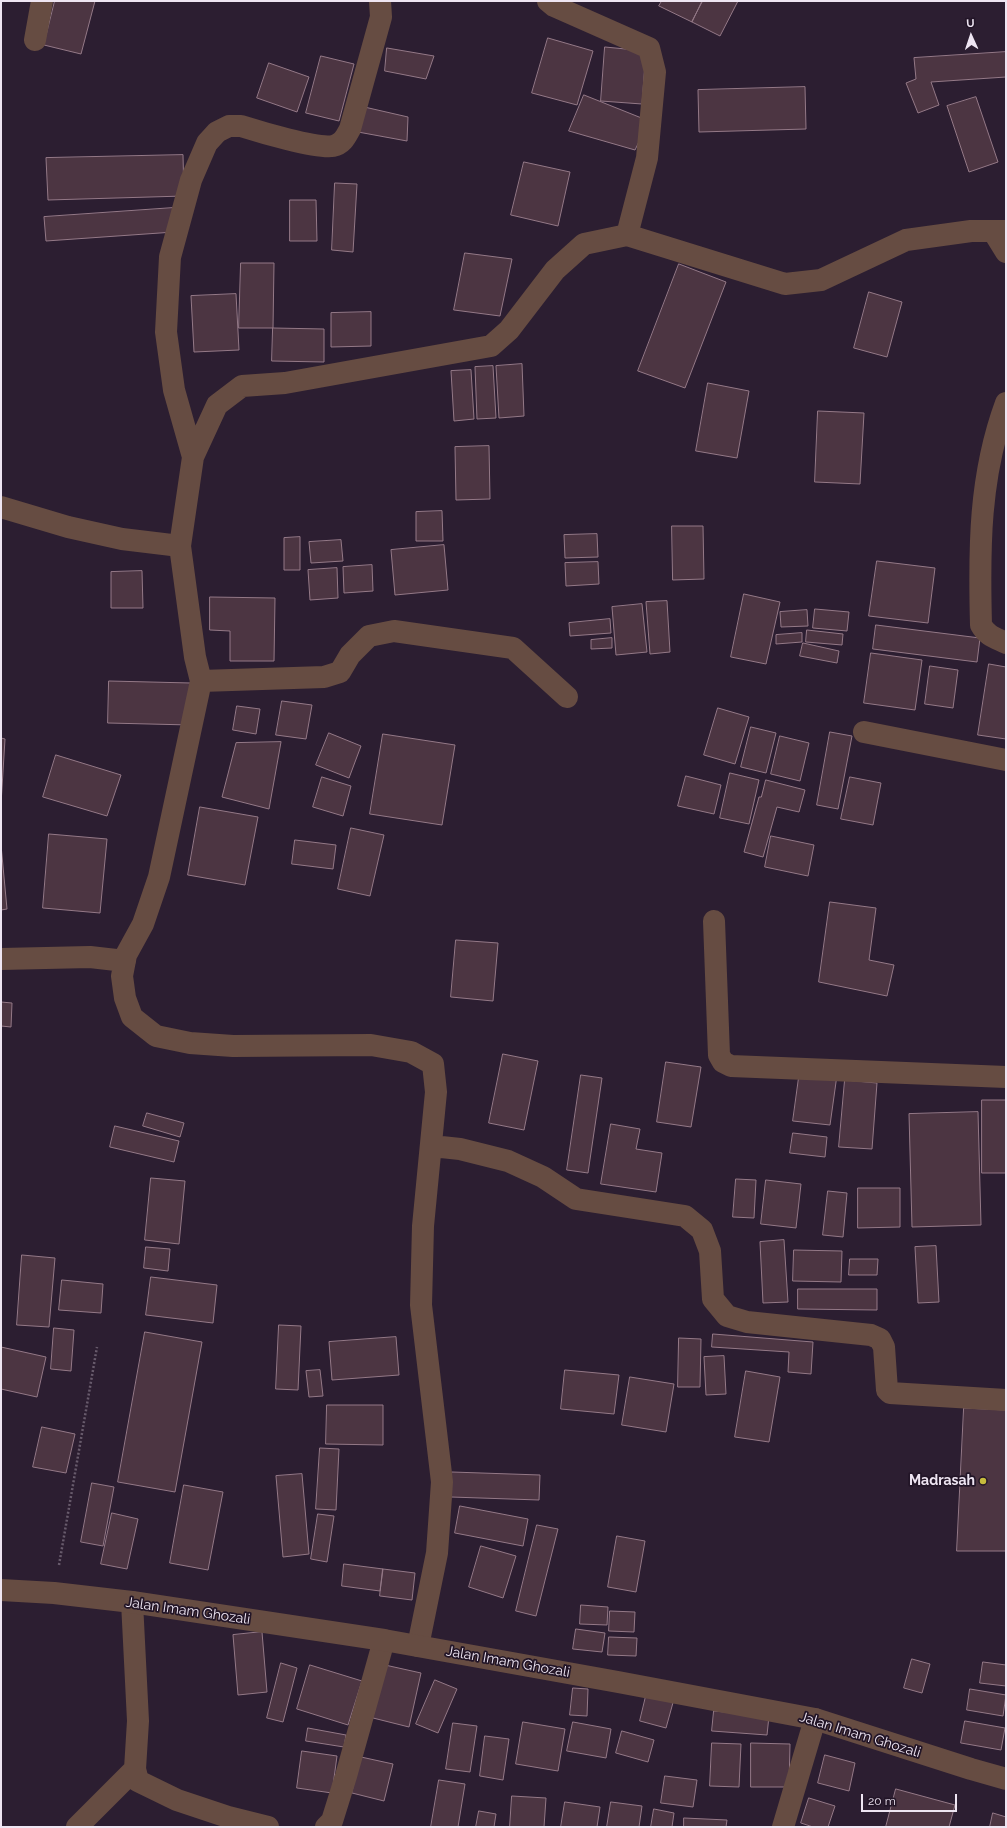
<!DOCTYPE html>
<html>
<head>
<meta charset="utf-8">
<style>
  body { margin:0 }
  #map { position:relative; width:1007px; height:1828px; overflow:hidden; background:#2c1e31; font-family:Raleway,sans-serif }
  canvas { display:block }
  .frame { position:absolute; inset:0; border:2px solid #eee5f2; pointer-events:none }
  .north { position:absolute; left:951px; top:16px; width:40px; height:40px; -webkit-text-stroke:3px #221527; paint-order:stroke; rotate:357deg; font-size:11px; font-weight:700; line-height:16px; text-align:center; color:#eee5f2 }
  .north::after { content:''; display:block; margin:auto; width:14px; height:18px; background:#eee5f2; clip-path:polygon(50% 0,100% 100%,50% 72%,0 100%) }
  .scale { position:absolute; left:861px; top:1794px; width:96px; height:18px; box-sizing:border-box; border:2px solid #eee5f2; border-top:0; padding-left:5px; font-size:12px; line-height:14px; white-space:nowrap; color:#eee5f2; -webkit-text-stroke:3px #221527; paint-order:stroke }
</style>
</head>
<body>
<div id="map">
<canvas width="1007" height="1828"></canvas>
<div class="frame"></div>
<div class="north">U</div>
<div class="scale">20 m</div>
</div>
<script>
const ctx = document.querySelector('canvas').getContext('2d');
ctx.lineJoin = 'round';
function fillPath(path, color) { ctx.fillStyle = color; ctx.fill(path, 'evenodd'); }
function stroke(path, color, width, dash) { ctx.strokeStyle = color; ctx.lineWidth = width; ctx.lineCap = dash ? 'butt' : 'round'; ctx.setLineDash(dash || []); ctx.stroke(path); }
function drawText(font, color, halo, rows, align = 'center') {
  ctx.font = font + ' Raleway,sans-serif'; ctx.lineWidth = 3.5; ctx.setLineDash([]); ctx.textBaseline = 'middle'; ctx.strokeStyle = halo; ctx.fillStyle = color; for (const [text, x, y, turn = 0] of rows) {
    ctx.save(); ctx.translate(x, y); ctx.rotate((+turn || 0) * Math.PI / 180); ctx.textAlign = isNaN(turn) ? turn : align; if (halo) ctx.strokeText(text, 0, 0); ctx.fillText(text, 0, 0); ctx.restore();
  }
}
const building = new Path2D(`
  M55,1H95L81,54L44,45Z
  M662,1H702L692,22L659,6Z
  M703,1H738L720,36L692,22Z
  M548,38L593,51L577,105L532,93Z
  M605,47L646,51L642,104L601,101Z
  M387,48L434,56L426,79L385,71Z
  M1006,52V77L931,82L939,105L918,113L906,83L916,79L914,58Z
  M321,56L354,64L339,121L306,113Z
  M269,63L309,77L297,112L257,98Z
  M805,87L806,129L699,132L698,90Z
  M584,95L649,121L635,150L569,131Z
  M976,97L998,162L969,172L947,106Z
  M360,106L408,117L407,141L358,132Z
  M183,155L184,196L48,200L46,158Z
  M524,162L570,172L558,226L511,215Z
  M335,183L357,184L353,252L332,250Z
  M290,200H316L317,241H290Z
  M173,208L174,232L46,241L44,217Z
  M465,253L512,259L500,316L454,310Z
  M241,263H274L273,328H239Z
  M679,264L726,282L685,388L638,371Z
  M869,292L902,302L887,357L854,348Z
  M236,294L239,350L194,352L191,296Z
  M371,312V346L331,347V313Z
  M273,328L324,329V362L272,361Z
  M522,364L524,416L499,418L496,366Z
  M493,366L496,418L477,419L475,367Z
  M471,370L474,419L454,421L451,371Z
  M708,383L749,391L737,458L696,451Z
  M818,411L864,413L860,484L815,482Z
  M489,446L490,499L456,500L455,447Z
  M442,511L443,541H416V512Z
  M672,526H703L704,579L673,580Z
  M597,534L598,557L565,558L564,535Z
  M300,537V570H284V538Z
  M341,540L343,561L311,563L309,542Z
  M444,545L448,590L395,595L391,550Z
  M877,561L935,568L928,623L869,616Z
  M598,562L599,584L566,586L565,563Z
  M372,565L373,591L344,593L343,567Z
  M337,568L338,598L310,600L308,570Z
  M142,571L143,608H111V572Z
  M744,594L780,602L766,664L731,657Z
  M210,597L275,598L274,661H230V631L210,630Z
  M667,601L670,652L650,654L646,602Z
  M642,604L647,652L616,655L612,607Z
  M815,609L849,612L847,631L813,628Z
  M807,610L808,626L781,627L780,612Z
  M610,619L611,633L570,636L569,623Z
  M876,625L980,638L977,662L873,649Z
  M807,630L843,634L842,645L806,642Z
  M802,633V642L776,644V635Z
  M612,638V648L591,649V640Z
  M803,643L839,651L837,663L800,656Z
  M871,653L922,660L915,710L864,703Z
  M989,664L1006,667V739L978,735Z
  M930,666L958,670L953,708L925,704Z
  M109,681L191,683L190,725L108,723Z
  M282,701L312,705L306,739L276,735Z
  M237,706L260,709L256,734L233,730Z
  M718,708L749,717L735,764L704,755Z
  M751,727L776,733L766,773L741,767Z
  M830,732L852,736L838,809L817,805Z
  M329,733L361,746L349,778L316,765Z
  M383,734L455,745L442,825L370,814Z
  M780,736L809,743L800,781L771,774Z
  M1,738L5,739L1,804Z
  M281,742L269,809L222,797L236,743Z
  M56,755L121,775L107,816L43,797Z
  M730,773L759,780L749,824L720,818Z
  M686,776L721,785L714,814L678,806Z
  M322,777L351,786L343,816L313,807Z
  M850,777L881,783L873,825L841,819Z
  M766,780L805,790L799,812L777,807L763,857L744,852L759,797H761Z
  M200,807L258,817L245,885L188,875Z
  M351,828L384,835L370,896L338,889Z
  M49,834L107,839L100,913L43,908Z
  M771,836L814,845L808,876L765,867Z
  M295,840L336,845L333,869L292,864Z
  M1,845L7,909L1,910Z
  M830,902L876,908L869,960L894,965L887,996L819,982Z
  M456,940L498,943L493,1001L451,997Z
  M1,1002L12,1003L11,1027L1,1026Z
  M503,1054L538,1061L524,1130L489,1123Z
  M666,1062L701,1067L691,1127L657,1122Z
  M800,1070L837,1075L830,1125L793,1121Z
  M581,1075L602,1078L588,1173L567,1170Z
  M845,1080L877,1083L872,1149L839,1147Z
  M982,1100H1006V1173H982Z
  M978,1112L981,1225L912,1227L909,1114Z
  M147,1113L184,1123L180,1137L143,1126Z
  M611,1124L640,1129L636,1149L662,1153L656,1192L601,1184Z
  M115,1126L179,1141L174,1162L110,1147Z
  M793,1133L827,1137L825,1157L790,1153Z
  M151,1178L185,1181L179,1244L145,1240Z
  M736,1179L756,1180L754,1218L733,1217Z
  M766,1180L801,1184L796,1228L761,1224Z
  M858,1188H900V1227L858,1228Z
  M828,1191L847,1193L843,1237L823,1235Z
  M784,1240L788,1302L763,1303L760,1242Z
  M936,1246L939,1302L918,1303L915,1247Z
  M146,1247L170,1249L168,1271L144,1268Z
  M794,1250L842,1251L841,1282L793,1281Z
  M22,1255L55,1258L49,1327L17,1325Z
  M850,1259H878L877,1275H849Z
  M151,1277L217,1285L213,1323L146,1315Z
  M62,1280L103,1284L101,1313L59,1310Z
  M798,1289H877V1310L798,1309Z
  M279,1325L301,1326L298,1390L276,1389Z
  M54,1328L74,1330L71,1371L51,1369Z
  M145,1332L202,1342L175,1492L118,1482Z
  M713,1334L813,1342L811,1374L788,1372L789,1352L712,1347Z
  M396,1337L399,1375L332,1380L329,1342Z
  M679,1338L701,1339L700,1387H678Z
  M1,1347L46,1357L37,1397L1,1389Z
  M724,1356L726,1394L706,1395L704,1357Z
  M320,1370L323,1396L309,1397L306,1371Z
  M565,1370L619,1375L614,1414L561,1409Z
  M746,1371L780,1377L769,1442L735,1437Z
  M630,1377L674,1384L666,1432L622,1425Z
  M327,1405H383V1445L326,1444Z
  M964,1408L1006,1410V1551H957Z
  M42,1427L75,1434L66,1473L33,1467Z
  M320,1448L339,1449L336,1510L316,1509Z
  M452,1472L540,1475L539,1500L451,1497Z
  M302,1474L309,1554L283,1557L276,1476Z
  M92,1483L114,1487L103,1546L81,1542Z
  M184,1485L223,1492L208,1570L170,1563Z
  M460,1506L528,1519L523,1546L455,1533Z
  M112,1513L138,1519L127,1569L101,1564Z
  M318,1514L334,1516L327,1562L311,1559Z
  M537,1525L558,1529L536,1616L516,1611Z
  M617,1536L645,1541L636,1592L608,1587Z
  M481,1546L516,1556L503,1598L469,1587Z
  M344,1564L383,1569L380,1591L342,1586Z
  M383,1569L415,1573L412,1600L380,1596Z
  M581,1605L608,1607L607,1625L580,1624Z
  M610,1611L635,1612L634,1632L609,1631Z
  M576,1629L605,1633L602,1652L573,1649Z
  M262,1632L267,1692L238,1695L233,1635Z
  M609,1637L637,1638L636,1656L608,1655Z
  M912,1659L930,1664L922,1693L904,1688Z
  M983,1662L1006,1665V1686L980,1683Z
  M281,1663L297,1668L283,1722L267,1718Z
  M310,1665L362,1681L348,1725L297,1709Z
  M385,1665L421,1673L409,1727L373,1718Z
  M435,1680L457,1689L438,1733L416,1724Z
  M573,1688L588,1689L587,1716L570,1715Z
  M970,1689L1006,1695L1003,1716L967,1710Z
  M647,1692L674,1699L666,1728L640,1721Z
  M714,1711L769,1716L767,1735L712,1731Z
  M965,1721L1005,1728L1001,1750L961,1743Z
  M523,1722L565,1729L558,1771L516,1764Z
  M573,1722L611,1729L606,1758L567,1751Z
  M453,1723L477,1726L470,1772L446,1769Z
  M308,1728L346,1735L344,1747L306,1741Z
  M622,1731L654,1740L648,1762L616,1753Z
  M485,1736L509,1739L503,1780L480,1776Z
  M712,1743L741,1744L739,1787L710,1786Z
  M751,1743L790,1744L789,1787H751Z
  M302,1751L337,1756L332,1793L297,1788Z
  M825,1755L855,1763L849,1791L818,1783Z
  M361,1757L393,1764L384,1801L352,1793Z
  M665,1776L697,1780L693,1807L661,1803Z
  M439,1780L465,1784L458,1827H431Z
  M896,1789L955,1805L949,1827H886Z
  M512,1796L546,1798L544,1827H510Z
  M809,1798L835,1806L828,1827H813L801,1823Z
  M565,1802L600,1807L597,1827H561Z
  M611,1802L642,1806L639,1827H607Z
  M654,1809L674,1813L672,1827H651Z
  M479,1811L496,1814L494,1827H476Z
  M993,1813L1006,1817V1827H990Z
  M684,1818L727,1820L726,1827H684Z`);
const path = new Path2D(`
  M59,1565L97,1347`);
const minor = new Path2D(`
  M548,1L554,6L649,48L655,72L647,158L627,235
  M35,40L42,1
  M993,231L1006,252
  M1006,403C979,476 979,549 981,625C987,636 996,638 1006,643
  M193,457L174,390L166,332L170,257L191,180L207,143L217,132L229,126H241C260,132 317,149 333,146C343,144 346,136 350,129L381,17L380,1
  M1,507L68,527L122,539L180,546
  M201,681L324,677L340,672L350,655L369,636L394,631L513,648L567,697
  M864,732L1006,760
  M714,921L719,1055L723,1062L731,1066L1006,1077
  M1,959L90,957L125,961
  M432,1146L460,1149L508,1161L543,1177L576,1199L685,1216L702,1230L710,1251L713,1299L727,1316L747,1322L871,1335L880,1339L884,1347L887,1390L890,1393L1006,1400
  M132,1602L138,1721L135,1769L138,1781L177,1800L228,1817L268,1827
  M418,1646L437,1553L442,1482L421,1305L423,1226L436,1092L433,1064L411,1052L371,1045L233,1046L190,1043L156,1036L132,1017L125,998L122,976L126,955L143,924L159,877L201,681L195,657L180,546L193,457L217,405L242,386L285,383L491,346L509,330L555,270L584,244L627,235L785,284L821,280L906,240L971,231H1006
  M77,1827L135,1769
  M326,1827L332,1821L346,1776L384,1640
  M783,1827L815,1719`);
const tertiary = new Path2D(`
  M1,1590L54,1593L132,1602L384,1640L618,1682L815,1719L971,1769L1006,1779`);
const markers = [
  [983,1481,4,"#c6bc3d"]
];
const poiNames = [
  ["Madrasah",975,1481]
];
const streetNames = [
  ["Jalan Imam Ghozali",188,1611,8],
  ["Jalan Imam Ghozali",508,1662,10],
  ["Jalan Imam Ghozali",860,1735,17]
];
fillPath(building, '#4c3542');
stroke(building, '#947987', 1);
stroke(path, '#685b6c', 2.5, [2, 2]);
stroke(minor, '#664c42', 22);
stroke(tertiary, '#664c42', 22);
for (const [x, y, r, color] of markers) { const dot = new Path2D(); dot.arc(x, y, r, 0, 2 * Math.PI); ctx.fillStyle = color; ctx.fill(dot); stroke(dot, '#221527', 1.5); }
drawText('bold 14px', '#eee5f2', '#221527', poiNames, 'right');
drawText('14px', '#eee5f2', '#221527', streetNames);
</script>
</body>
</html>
